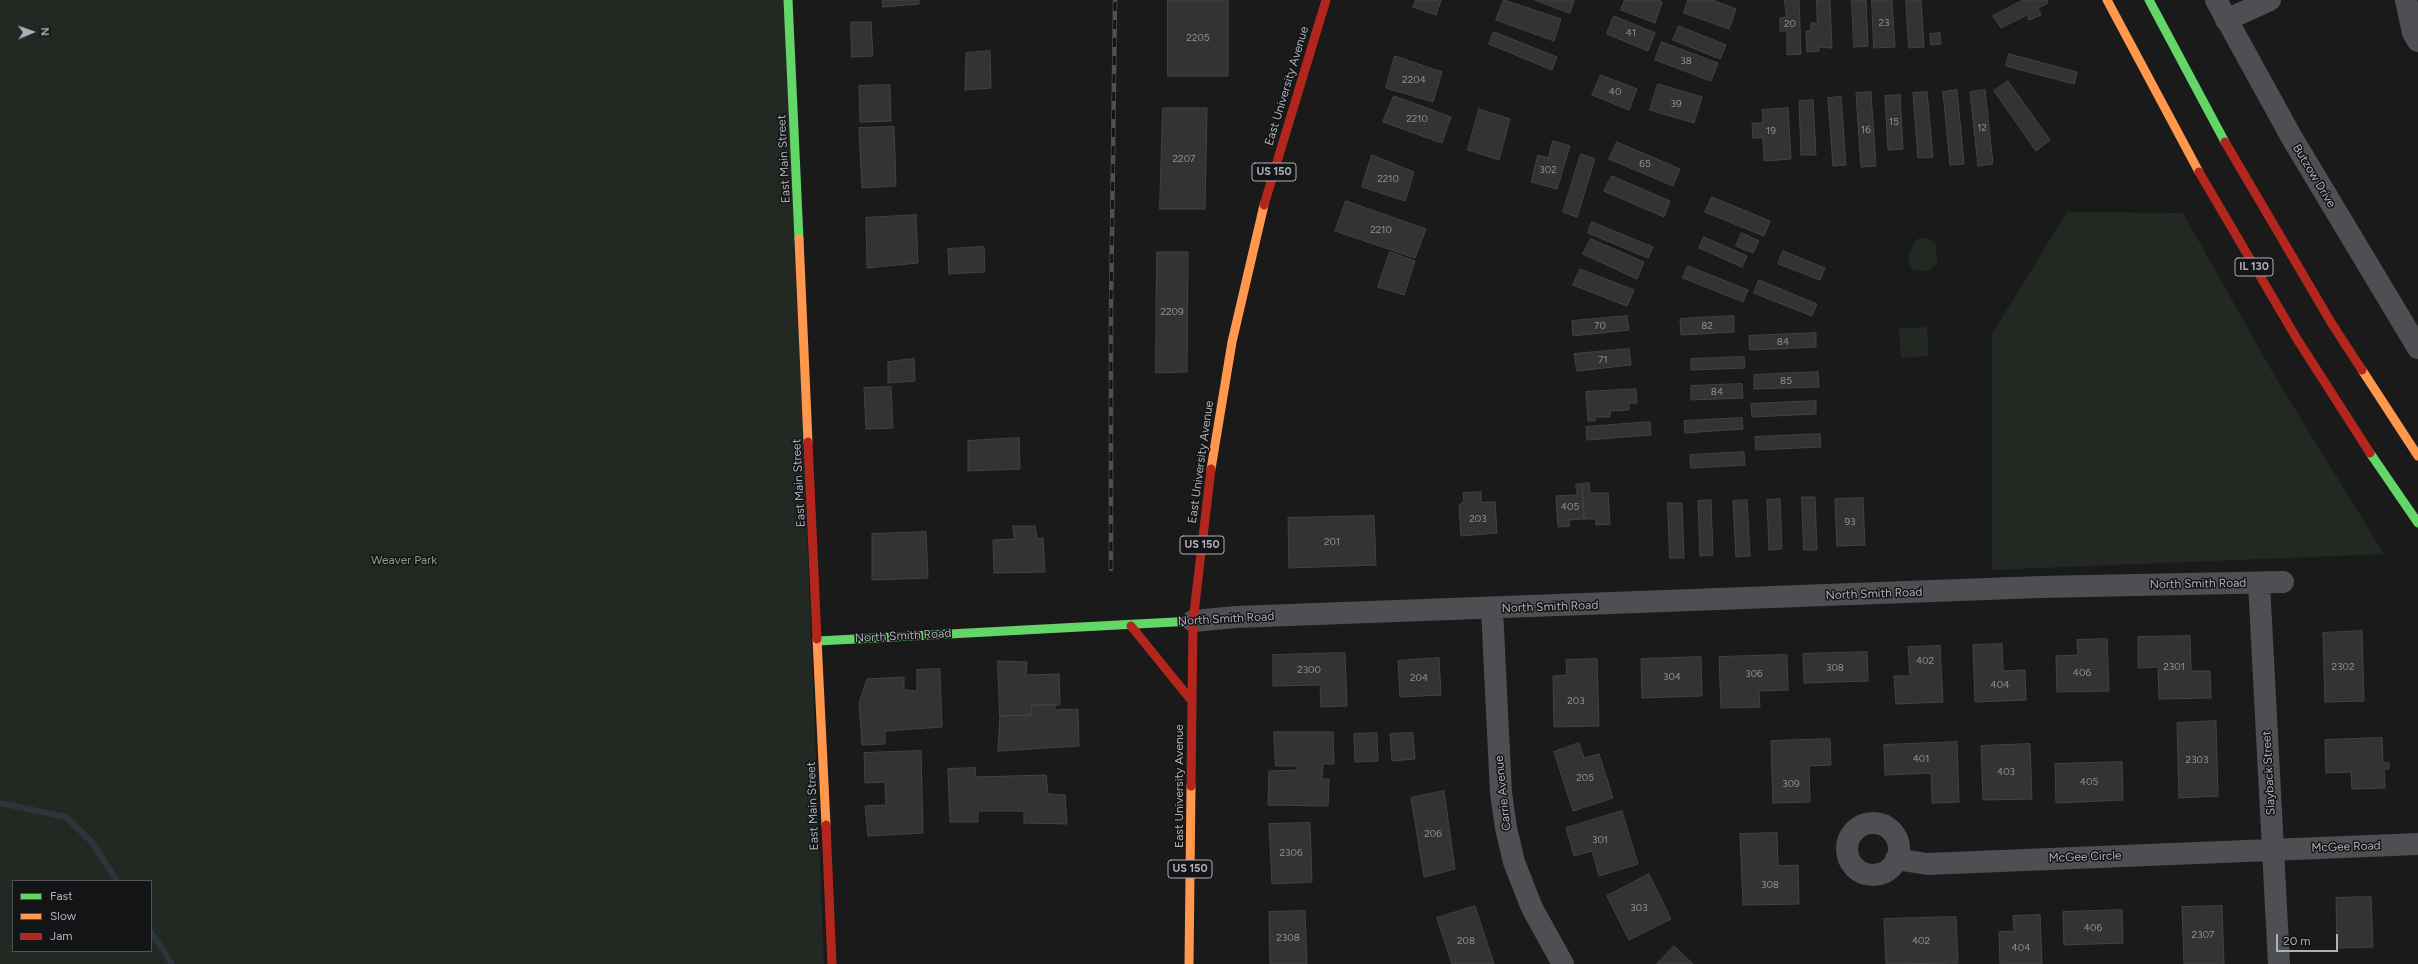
<!DOCTYPE html>
<html>
<head>
<meta charset="utf-8">
<style>
  body { margin:0 }
  #map { position:relative; width:2418px; height:964px; overflow:hidden; background:#1a1a1a; font-family:Figtree,sans-serif }
  canvas { display:block }
  .legend { position:absolute; left:12px; top:880px; width:140px; height:72px; box-sizing:border-box; background:#141416; border:1px solid #515257; margin:0; padding:5px 7px; list-style:none; font-size:12px; color:#acb0b9 }
  .legend li { display:flex; align-items:center; gap:8px; height:20px }
  .legend b { width:20px; border:1px solid #515257 }
  .north { position:absolute; left:12px; top:12px; width:40px; height:40px; -webkit-text-stroke:3px #141416; paint-order:stroke; rotate:88deg; font-size:11px; font-weight:700; line-height:16px; text-align:center; color:#acb0b9 }
  .north::after { content:''; display:block; margin:auto; width:14px; height:18px; background:#acb0b9; clip-path:polygon(50% 0,100% 100%,50% 72%,0 100%) }
  .scale { position:absolute; left:2276px; top:934px; width:62px; height:18px; box-sizing:border-box; border:2px solid #acb0b9; border-top:0; padding-left:5px; font-size:12px; line-height:14px; white-space:nowrap; color:#acb0b9; -webkit-text-stroke:3px #141416; paint-order:stroke }
</style>
</head>
<body>
<div id="map">
<canvas width="2418" height="964"></canvas>
<ul class="legend">
<li><b style="height:5px;background:#63d668"></b>Fast</li>
<li><b style="height:5px;background:#ff974d"></b>Slow</li>
<li><b style="height:5px;background:#b3261e"></b>Jam</li>
</ul>
<div class="north">N</div>
<div class="scale">20 m</div>
</div>
<script>
const ctx = document.querySelector('canvas').getContext('2d');
ctx.lineJoin = 'round';
function fillPath(path, color) { ctx.fillStyle = color; ctx.fill(path, 'evenodd'); }
function stroke(path, color, width, dash) { ctx.strokeStyle = color; ctx.lineWidth = width; ctx.lineCap = dash ? 'butt' : 'round'; ctx.setLineDash(dash || []); ctx.stroke(path); }
function drawText(font, color, halo, rows, align = 'center') {
  ctx.font = font + ' Figtree,sans-serif'; ctx.lineWidth = 3; ctx.setLineDash([]); ctx.textBaseline = 'middle'; ctx.strokeStyle = halo; ctx.fillStyle = color; for (const [text, x, y, turn = 0] of rows) {
    ctx.save(); ctx.translate(x, y); ctx.rotate((+turn || 0) * Math.PI / 180); ctx.textAlign = isNaN(turn) ? turn : align; if (halo) ctx.strokeText(text, 0, 0); ctx.fillText(text, 0, 0); ctx.restore();
  }
}
const green = new Path2D(`
  M0,0H786L824,964H0ZM13,881H151V951H13Z
  M2067,212L2183,213L2277,380L2384,554L1992,570V334Z
  M1928,238L1936,244L1937,264L1928,271L1914,270C1904,260 1910,248 1917,239Z
  M1927,327L1929,356L1901,358L1899,329Z`);
const stream = new Path2D(`
  M0,803L66,817L91,841L117,881
  M151,932L172,964`);
const building = new Path2D(`
  M883,0H919V4L883,7Z
  M1168,0H1228V76H1168Z
  M1416,0H1441L1436,15L1413,7Z
  M1504,0L1561,19L1554,41L1496,20Z
  M1535,0H1574L1570,13Z
  M1625,0H1658L1662,2L1655,23L1621,10Z
  M1688,0H1712L1736,9L1729,29L1684,13Z
  M1785,0H1799L1801,54L1787,55V31H1780V18L1786,17Z
  M1817,0H1830L1832,48L1819,47V51L1807,52L1806,31H1811V23H1817Z
  M1852,0H1866L1868,46L1854,47Z
  M1872,0H1892L1895,47L1874,48Z
  M1906,0H1921L1924,47L1909,48Z
  M2023,0H2047L2048,3L2038,8L2041,15L2029,20L2027,15L2001,28L1993,16Z
  M1614,16L1655,33L1648,51L1607,34Z
  M851,22H871L873,56L852,57Z
  M1679,26L1726,45L1720,59L1673,40Z
  M1494,32L1557,57L1552,70L1489,44Z
  M1940,33L1941,44L1931,45L1930,34Z
  M1662,42L1718,63L1711,81L1655,60Z
  M990,51L991,88L965,90L966,53Z
  M2009,54L2077,72L2074,84L2006,66Z
  M1395,56L1442,72L1433,102L1386,88Z
  M1601,75L1637,89L1629,110L1592,95Z
  M2008,81L2050,140L2036,151L1994,91Z
  M1658,84L1702,97L1694,123L1650,110Z
  M890,85L891,121L860,122L859,86Z
  M1957,90L1964,164L1950,165L1943,92Z
  M1985,90L1993,164L1978,166L1970,92Z
  M1871,92L1876,166L1861,167L1856,93Z
  M1927,92L1933,157L1918,158L1913,93Z
  M1900,95L1903,149L1888,150L1885,96Z
  M1394,96L1451,117L1442,143L1383,122Z
  M1841,97L1846,165L1833,166L1828,98Z
  M1813,100L1816,155H1801L1799,101Z
  M1163,108H1207L1205,209H1160Z
  M1788,108L1791,159L1764,161L1763,138H1753L1752,123H1763L1762,110Z
  M1479,109L1510,119L1499,160L1468,150Z
  M894,127L896,186L862,188L859,128Z
  M1553,141L1570,146L1557,189L1531,182L1538,155L1548,158Z
  M1617,142L1680,169L1673,186L1609,159Z
  M1581,154L1595,159L1577,217L1563,212Z
  M1372,155L1414,172L1405,201L1362,187Z
  M1612,176L1670,201L1664,217L1604,191Z
  M1712,197L1770,221L1764,236L1705,212Z
  M1346,201L1426,229L1415,258L1335,231Z
  M916,215L918,263L867,268L866,218Z
  M1592,222L1653,247L1648,258L1588,233Z
  M1742,233L1759,241L1753,253L1736,246Z
  M1704,237L1747,256L1742,267L1699,248Z
  M1591,239L1644,262L1637,279L1583,254Z
  M984,247L985,272L949,274L948,249Z
  M1783,251L1825,268L1820,280L1778,264Z
  M1157,252H1188L1187,372L1156,373Z
  M1390,252L1415,261L1404,295L1378,287Z
  M1688,266L1748,290L1743,302L1683,278Z
  M1580,269L1634,290L1627,306L1573,285Z
  M1759,280L1817,304L1812,316L1754,293Z
  M1627,316L1629,330L1573,336L1572,321Z
  M1734,316V332L1681,335L1680,319Z
  M1816,333V347L1750,350L1749,336Z
  M1629,349L1631,365L1577,371L1574,354Z
  M1744,357L1745,368L1691,370V359Z
  M914,359L915,381L888,383V362Z
  M1818,372L1819,387L1754,389V375Z
  M1742,384L1743,398L1691,400V386Z
  M891,387L893,428L866,429L864,388Z
  M1636,389L1637,403H1629V410L1610,411V417H1595V421H1588L1586,392Z
  M1816,401V414L1752,417L1751,404Z
  M1742,418L1743,429L1685,433L1684,421Z
  M1650,422L1651,435L1587,440L1586,427Z
  M1820,434L1821,447L1756,450L1755,437Z
  M1019,438L1020,469L968,471V441Z
  M1744,452L1745,465L1691,468L1690,455Z
  M1589,483L1590,493H1608L1610,524L1596,525V519H1584L1582,484Z
  M1576,484H1582L1584,519L1569,520L1570,526L1558,527L1556,496L1577,495Z
  M1481,492V502H1495L1497,533L1461,536L1459,505L1464,502L1463,493Z
  M1802,497H1815L1817,550H1804Z
  M1863,498L1865,545L1837,546L1835,499Z
  M1780,499L1782,549L1769,550L1767,500Z
  M1711,500L1713,555L1700,556L1698,501Z
  M1747,500L1750,556L1736,557L1733,501Z
  M1668,503H1682L1684,558H1670Z
  M1374,516L1376,565L1289,568L1288,518Z
  M1013,526H1035L1037,539L1043,538L1045,572L994,573L993,540L1014,539Z
  M926,532L928,578L872,580V534Z
  M2362,631L2364,701L2325,702L2323,633Z
  M2190,636L2191,671H2210L2211,698L2159,699L2158,667L2138,668V637Z
  M2107,639L2109,691L2057,692L2056,656L2078,655L2077,640Z
  M2002,644L2003,671L2025,670L2026,700L1975,702L1973,645Z
  M1940,646L1943,702L1896,704L1894,676H1910L1908,647Z
  M1867,652L1868,681L1804,683L1803,654Z
  M1345,653L1347,706L1321,707L1320,685L1273,686V655Z
  M1787,655L1788,690L1759,691L1760,707L1721,708L1719,657Z
  M1701,657L1702,696L1642,698L1641,659Z
  M1439,658L1441,695L1400,697L1398,661Z
  M1597,659L1599,726L1554,727L1553,676L1567,675L1566,660Z
  M998,661L1027,662L1026,675L1059,674L1060,705H1032L1031,715L1000,716Z
  M940,669L942,727L885,731V744L862,745L859,703L867,679L904,677V690L917,691V670Z
  M1032,705H1055V710L1078,709L1079,746L998,751L1000,716L1031,715Z
  M2216,721L2218,796L2179,798L2177,723Z
  M1274,732H1333L1334,764H1323L1322,779H1329L1328,806L1268,805L1269,771L1298,770V766H1276Z
  M1377,733L1378,761L1355,762L1354,734Z
  M1413,733L1415,759L1392,761L1390,734Z
  M2382,738L2383,763L2389,762V769H2384L2385,788L2352,789L2351,772L2326,773L2325,740Z
  M1830,739L1831,765L1809,766L1810,802L1773,803L1771,741Z
  M1957,742L1959,802L1932,803L1931,773L1885,775L1884,745Z
  M1579,743L1584,758L1599,754L1613,798L1573,811L1554,752Z
  M2030,744L2032,799L1983,800L1981,746Z
  M921,751L923,833L868,836L865,806L886,805L885,782L865,783L864,753Z
  M2122,762L2123,800L2056,803L2055,764Z
  M975,768L976,777L1046,775L1048,794L1065,795L1067,824L1024,823V811H978V822H950L948,769Z
  M1444,791L1455,869L1424,877L1411,798Z
  M1622,811L1638,864L1599,876L1592,851L1574,856L1566,828Z
  M1310,823L1312,882L1272,884L1269,824Z
  M1777,833L1778,866L1798,865L1799,904L1743,905L1740,834Z
  M1649,874L1671,919L1629,940L1607,896Z
  M2371,897L2373,947L2337,948L2336,898Z
  M1475,906L1494,964H1452L1437,918Z
  M2222,906L2224,964H2184L2182,907Z
  M2122,910L2123,943L2064,945L2063,912Z
  M1305,911L1307,964H1270L1269,912Z
  M2040,915L2042,964H2000L1999,932L2014,931L2013,916Z
  M1956,917L1958,963L1886,964L1884,919Z
  M1674,946L1693,964H1657Z`);
const street = new Path2D(`
  M2216,0L2292,138L2418,348
  M2406,0L2413,33L2418,41
  M2226,20L2270,0
  M2259,583L2279,964
  M1492,609L1501,793L1506,828L1514,862L1532,908L1563,964
  M1193,621L1236,617L2040,587L2283,582
  M1847 849a26 26 0 1 1 52 0a26 26 0 1 1-52 0Z
  M1896,859L1927,864L2418,844`);
const fast = new Path2D(`
  M788,0L799,239
  M2149,0L2225,142
  M2370,453L2418,523
  M818,641L1193,621`);
const slow = new Path2D(`
  M2107,0L2199,172
  M799,239L808,442
  M2362,370L2418,456
  M1211,469L1232,342L1264,205
  M817,639L826,825
  M1189,964L1191,786`);
const jam = new Path2D(`
  M2225,142L2332,324L2362,370
  M2199,172L2297,339L2370,453
  M1264,205L1326,0
  M808,442L817,639
  M1131,626L1191,700
  M1191,786L1193,621L1211,469
  M826,825L832,964`);
const rail = new Path2D(`
  M1111,569V312L1115,0`);
const numberNames = [
  ["23",1884,23],
  ["20",1790,24],
  ["41",1631,33],
  ["2205",1198,38],
  ["38",1686,61],
  ["2204",1414,80],
  ["40",1615,92],
  ["39",1676,104],
  ["2210",1417,119],
  ["15",1894,122],
  ["12",1982,128],
  ["16",1866,130],
  ["19",1771,131],
  ["2207",1184,159],
  ["65",1645,164],
  ["302",1548,170],
  ["2210",1388,179],
  ["2210",1381,230],
  ["2209",1172,312],
  ["70",1600,326],
  ["82",1707,326],
  ["84",1783,342],
  ["71",1603,360],
  ["85",1786,381],
  ["84",1717,392],
  ["405",1570,507],
  ["203",1478,519],
  ["93",1850,522],
  ["201",1332,542],
  ["402",1925,661],
  ["2301",2174,667],
  ["2302",2343,667],
  ["308",1835,668],
  ["2300",1309,670],
  ["406",2082,673],
  ["306",1754,674],
  ["304",1672,677],
  ["204",1419,678],
  ["404",2000,685],
  ["203",1576,701],
  ["401",1921,759],
  ["2303",2197,760],
  ["403",2006,772],
  ["205",1585,778],
  ["405",2089,782],
  ["309",1791,784],
  ["206",1433,834],
  ["301",1600,840],
  ["2306",1291,853],
  ["308",1770,885],
  ["303",1639,908],
  ["406",2093,928],
  ["2307",2203,935],
  ["2308",1288,938],
  ["208",1466,941],
  ["402",1921,941],
  ["404",2021,948]
];
const shields = [
  [1274,172,44],
  [2254,267,38],
  [1202,545,44],
  [1190,869,44]
];
const shieldNames = [
  ["US 150",1274,172],
  ["IL 130",2254,267],
  ["US 150",1202,545],
  ["US 150",1190,869]
];
const streetNames = [
  ["East University Avenue",1287,86,-73],
  ["East Main Street",784,159,-93],
  ["Butzow Drive",2314,176,59],
  ["East University Avenue",1201,462,-82],
  ["East Main Street",799,483,-93],
  ["North Smith Road",2198,584,-1],
  ["North Smith Road",1874,594,-2],
  ["North Smith Road",1550,607,-2],
  ["North Smith Road",1226,619,-3],
  ["North Smith Road",903,636,-3],
  ["Slayback Street",2269,773,-93],
  ["East University Avenue",1179,786,-90],
  ["Carrie Avenue",1503,793,-96],
  ["East Main Street",813,806,-92],
  ["McGee Road",2346,847,-2],
  ["McGee Circle",2085,857,-2]
];
const parkNames = [
  ["Weaver Park",404,560]
];
fillPath(green, '#222923');
stroke(stream, '#2e343b', 6);
fillPath(building, '#333334');
stroke(building, '#424346', 1);
stroke(street, '#4e4f53', 22);
stroke(fast, '#63d668', 9);
stroke(slow, '#ff974d', 9);
stroke(jam, '#b3261e', 9);
stroke(rail, '#4f5053', 4.5);
stroke(rail, '#141416', 3, [9]);
drawText('10px', '#8e9198', null, numberNames);
for (const [x, y, w] of shields) { const box = new Path2D(); box.roundRect(x - w / 2, y - 9, w, 18, 3); ctx.fillStyle = '#141416'; ctx.fill(box); stroke(box, '#acb0b9', 1); }
drawText('bold 11px', '#acb0b9', null, shieldNames);
drawText('12px', '#acb0b9', '#141416', streetNames);
drawText('12px', '#85a387', '#141416', parkNames);
</script>
</body>
</html>
